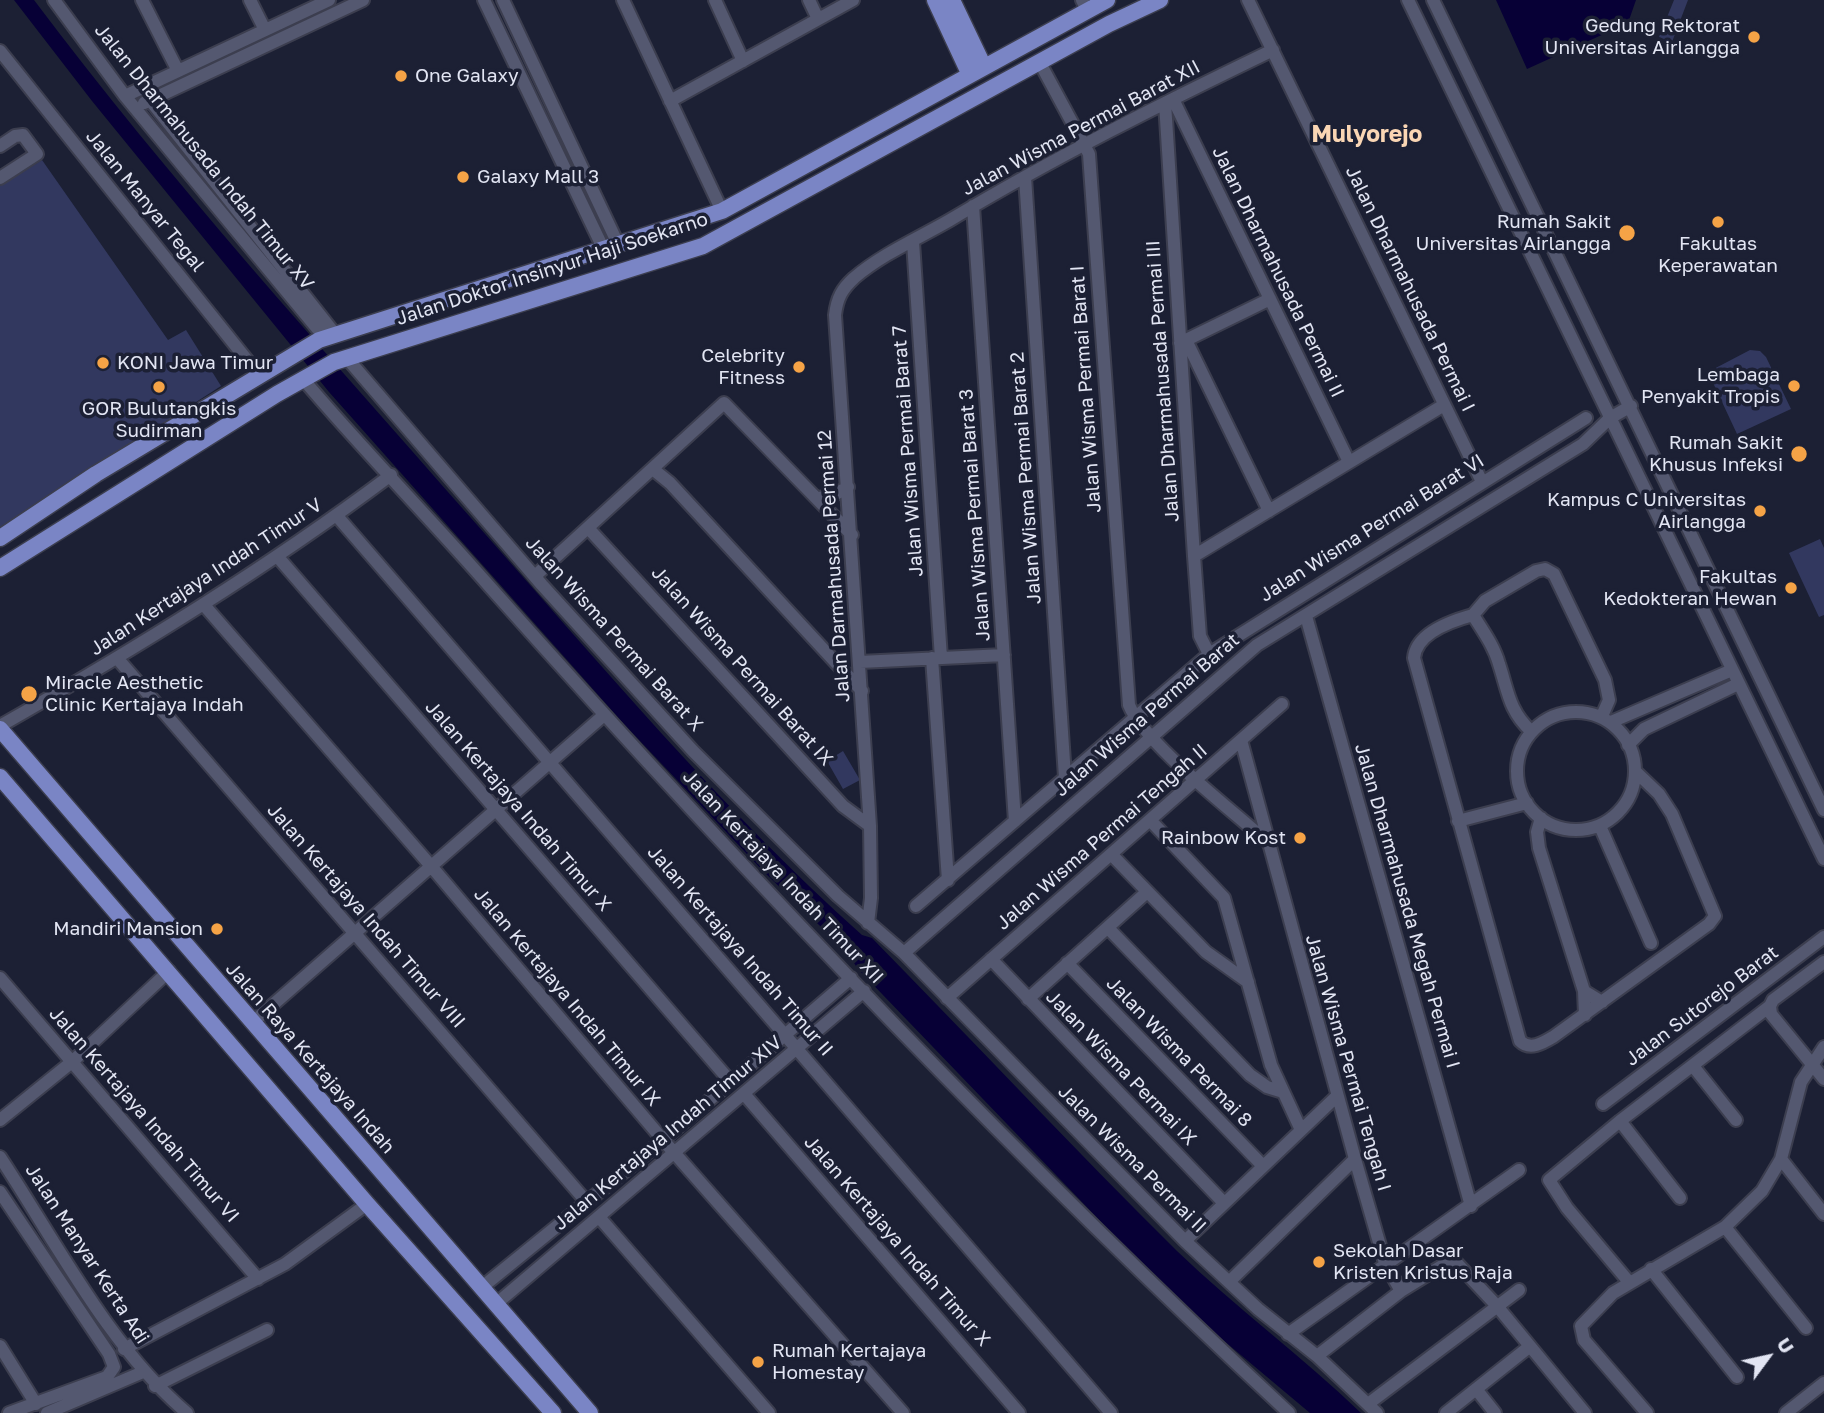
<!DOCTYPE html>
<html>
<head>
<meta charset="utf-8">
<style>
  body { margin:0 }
  #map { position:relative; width:1824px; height:1413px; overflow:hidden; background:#1c2034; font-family:"Golos Text",sans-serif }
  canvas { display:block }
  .north { position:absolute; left:1733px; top:1322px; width:70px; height:70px; -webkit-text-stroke:5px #1c2034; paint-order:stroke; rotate:57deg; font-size:19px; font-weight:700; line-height:28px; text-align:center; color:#e2e5f3 }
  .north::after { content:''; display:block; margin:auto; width:24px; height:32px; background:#e2e5f3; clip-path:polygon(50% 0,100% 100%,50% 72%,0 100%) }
</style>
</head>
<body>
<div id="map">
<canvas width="1824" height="1413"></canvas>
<div class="north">U</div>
</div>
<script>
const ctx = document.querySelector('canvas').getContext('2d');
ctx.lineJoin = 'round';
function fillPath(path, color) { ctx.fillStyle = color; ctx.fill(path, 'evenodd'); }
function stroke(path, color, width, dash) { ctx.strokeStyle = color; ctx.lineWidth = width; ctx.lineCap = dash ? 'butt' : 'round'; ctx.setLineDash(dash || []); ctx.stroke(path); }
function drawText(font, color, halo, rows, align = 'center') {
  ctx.font = font + ' "Golos Text",sans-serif'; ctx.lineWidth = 7; ctx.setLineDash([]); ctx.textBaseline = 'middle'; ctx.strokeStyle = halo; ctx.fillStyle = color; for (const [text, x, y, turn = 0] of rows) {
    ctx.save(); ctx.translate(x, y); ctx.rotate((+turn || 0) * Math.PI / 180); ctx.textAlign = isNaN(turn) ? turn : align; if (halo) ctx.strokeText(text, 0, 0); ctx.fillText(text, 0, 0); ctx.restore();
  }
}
const green = new Path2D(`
  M1674,0H1688L1672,42L1664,49L1661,48L1664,39L1659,37Z
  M42,160L168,340L186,330L221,386L0,528V186Z
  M1750,350L1760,351L1766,357L1791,409L1737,434L1708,372Z
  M1820,539L1824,548V615L1819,617L1789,553Z
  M843,751L860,780L843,789L827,761Z`);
const water = new Path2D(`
  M14,0H34C170,181 322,348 471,518C597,660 720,808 862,935L872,938C974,1042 1074,1149 1177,1251C1236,1308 1302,1356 1361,1413H1310L1180,1304L858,969L846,951L763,871L623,723L329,392L92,101Z
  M1496,0H1636L1628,23L1527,69Z`);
const minor = new Path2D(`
  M54,0L125,96L325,338
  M142,0L178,71
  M250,0L265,30
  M484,0L604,250
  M503,0L618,244
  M623,0L722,211
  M715,0L743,61
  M809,0L818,19
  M1082,0L1087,10
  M1248,0L1482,482
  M1408,0L1824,859
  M1433,0L1824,810
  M0,51L259,375
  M1040,63L1089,154L1129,705C1145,744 1232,810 1266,841
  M125,96L329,0
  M1173,99L1349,462
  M150,100L335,334
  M670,101L853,0
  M144,103L363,0
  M1165,103L1194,556L1200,636L1209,654
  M0,146L15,136L23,135L37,154L0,178
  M1025,177L1065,777
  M973,206L1015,821
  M913,242L941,658
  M1186,340L1269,511
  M1180,343L1270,299
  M346,357L542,585L693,751L838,896L904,953L1185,1241L1258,1309L1317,1356L1377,1413
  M303,379C363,450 429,517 490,587C744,873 1009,1152 1289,1413
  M654,470L670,483L862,691
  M819,498L832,496L848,487
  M337,516L1111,1413
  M589,529L843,806L870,826
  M277,556L730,1081
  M1194,556L1444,405
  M535,576L724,403L852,535
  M204,605L431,866L663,1140L903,1413
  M1473,615C1451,621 1416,633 1414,658L1520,1041C1530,1051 1543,1043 1553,1037L1709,924L1715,916L1672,814L1659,794L1635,771
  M1473,615L1485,601L1536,571L1545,569L1554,574L1605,680L1609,700L1602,716
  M1473,615C1483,631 1494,646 1499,664C1508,691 1509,711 1531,731
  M1306,616L1471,1206
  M117,658L585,1200
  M932,658L948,880
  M860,662L1004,655
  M1517 771a59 59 0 1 1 118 0a59 59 0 1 1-118 0Z
  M1611,722L1732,670
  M0,726C135,649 267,568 391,475
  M1241,740L1355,1159L1385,1263L1401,1291
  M1628,745L1644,729L1738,684
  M1541,818L1537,832L1539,848L1584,991
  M1150,820L1224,898L1271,1065L1301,1130
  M1458,821L1527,803
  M1600,826L1651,943
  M1111,854L1206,952L1248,982
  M916,906L1209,654L1586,418
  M868,923L871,898L870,826L835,315C837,298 842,289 854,278C882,254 919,238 950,220C1055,157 1163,103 1273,50
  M1108,928L1250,1075L1267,1087L1280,1091
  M904,953L1257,645L1583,444L1610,418L1631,406
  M991,959L1224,1203
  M1824,962L1773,1000L1770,1006L1771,1014L1824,1079
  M1067,963L1263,1166
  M0,978L258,1279
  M947,998L1282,704
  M1028,999L1147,892
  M1585,1015L1584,991L1602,1002
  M252,1023L604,715
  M1693,1066L1736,1120
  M745,1095L1019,1413
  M1603,1104L1824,937
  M0,1120L73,1061L169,971
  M1620,1121L1680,1198
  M0,1157C56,1242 110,1348 187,1413
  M1781,1159L1824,1214
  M0,1192L109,1354L114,1367L107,1377L9,1413
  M599,1217L769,1413
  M1725,1227L1806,1328
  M1185,1241L1337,1096
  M1651,1269L1737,1377
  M1229,1282L1355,1159
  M1629,1282L1567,1208L1549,1180L1620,1121L1770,1006
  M481,1288L663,1140L851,978
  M496,1304L864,991
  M1288,1334L1519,1170
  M0,1346L36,1404
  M124,1349L285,1264L367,1204
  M1317,1356L1401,1291L1453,1259L1497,1306L1585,1413
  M155,1386L267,1330
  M1476,1389L1495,1413
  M1368,1404L1519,1290
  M47,1413L143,1372
  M1446,1413L1529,1347
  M1647,1413L1584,1340L1581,1326L1613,1293L1725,1227L1762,1191L1781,1159L1801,1082L1824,1047
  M1786,1413L1824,1383`);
const major = new Path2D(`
  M935,0L970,75
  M952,0L984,67
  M0,538L96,474L319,340L722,211L1107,0
  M0,568L277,394L334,362L703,246L1109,24L1160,0
  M0,729L590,1413
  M0,777L367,1204L553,1413`);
const markers = [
  [1754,37,7,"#f5a346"],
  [401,76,7,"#f5a346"],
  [463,177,7,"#f5a346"],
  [1718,222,7,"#f5a346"],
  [1627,233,9,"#f5a346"],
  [103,363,7,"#f5a346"],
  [799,367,7,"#f5a346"],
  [1794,386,7,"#f5a346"],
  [159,387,7,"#f5a346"],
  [1799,454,9,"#f5a346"],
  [1760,511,7,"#f5a346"],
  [1791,588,7,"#f5a346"],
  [29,694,9,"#f5a346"],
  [1300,838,7,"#f5a346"],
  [217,929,7,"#f5a346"],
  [1319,1262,7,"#f5a346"],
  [758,1362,7,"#f5a346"]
];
const poiNames = [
  ["Gedung Rektorat",1740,26],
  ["Universitas Airlangga",1740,48],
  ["One Galaxy",415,76,"left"],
  ["Galaxy Mall 3",477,177,"left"],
  ["Rumah Sakit",1611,222],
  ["Universitas Airlangga",1611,244],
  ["Fakultas",1718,244,"center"],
  ["Keperawatan",1718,266,"center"],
  ["Celebrity",785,356],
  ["Fitness",785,378],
  ["KONI Jawa Timur",117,363,"left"],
  ["Lembaga",1780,375],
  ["Penyakit Tropis",1780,397],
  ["GOR Bulutangkis",159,409,"center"],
  ["Sudirman",159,431,"center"],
  ["Rumah Sakit",1783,443],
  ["Khusus Infeksi",1783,465],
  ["Kampus C Universitas",1746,500],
  ["Airlangga",1746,522],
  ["Fakultas",1777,577],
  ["Kedokteran Hewan",1777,599],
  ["Miracle Aesthetic",45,683,"left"],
  ["Clinic Kertajaya Indah",45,705,"left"],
  ["Rainbow Kost",1286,838],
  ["Mandiri Mansion",203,929],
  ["Sekolah Dasar",1333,1251,"left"],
  ["Kristen Kristus Raja",1333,1273,"left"],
  ["Rumah Kertajaya",772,1351,"left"],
  ["Homestay",772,1373,"left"]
];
const streetNames = [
  ["Jalan Wisma Permai Barat XII",1081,128,-28],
  ["Jalan Dharmahusada Indah Timur XV",204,157,51],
  ["Jalan Manyar Tegal",145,201,51],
  ["Jalan Doktor Insinyur Haji Soekarno",552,269,-18],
  ["Jalan Dharmahusada Permai II",1278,272,64],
  ["Jalan Dharmahusada Permai I",1410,289,64],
  ["Jalan Dharmahusada Permai III",1163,381,-94],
  ["Jalan Wisma Permai Barat I",1086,389,-94],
  ["Jalan Wisma Permai Barat 7",908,451,-94],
  ["Jalan Wisma Permai Barat 2",1026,478,-94],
  ["Jalan Wisma Permai Barat 3",975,515,-94],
  ["Jalan Wisma Permai Barat VI",1372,528,-32],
  ["Jalan Darmahusada Permai 12",834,566,-94],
  ["Jalan Kertajaya Indah Timur V",206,577,-33],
  ["Jalan Wisma Permai Barat X",614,634,48],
  ["Jalan Wisma Permai Barat IX",742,666,48],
  ["Jalan Wisma Permai Barat",1147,715,-41],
  ["Jalan Kertajaya Indah Timur X",518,806,49],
  ["Jalan Wisma Permai Tengah II",1102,837,-41],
  ["Jalan Kertajaya Indah Timur XII",783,877,47],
  ["Jalan Dharmahusada Megah Permai I",1407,906,74],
  ["Jalan Kertajaya Indah Timur VIII",366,916,49],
  ["Jalan Kertajaya Indah Timur II",740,951,49],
  ["Jalan Kertajaya Indah Timur IX",567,997,50],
  ["Jalan Sutorejo Barat",1702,1006,-37],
  ["Jalan Wisma Permai 8",1179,1052,46],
  ["Jalan Raya Kertajaya Indah",310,1058,49],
  ["Jalan Wisma Permai Tengah I",1348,1063,74],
  ["Jalan Wisma Permai IX",1121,1068,46],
  ["Jalan Kertajaya Indah Timur VI",144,1115,49],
  ["Jalan Kertajaya Indah Timur XIV",668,1133,-40],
  ["Jalan Wisma Permai II",1132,1159,45],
  ["Jalan Kertajaya Indah Timur X",897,1241,49],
  ["Jalan Manyar Kerta Adi",87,1254,57]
];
const quarterNames = [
  ["Mulyorejo",1367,135]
];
fillPath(green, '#32385f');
fillPath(water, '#070036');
stroke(minor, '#3c3e4f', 16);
stroke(major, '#3c3e4f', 19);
stroke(minor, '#545870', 12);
stroke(major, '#7a85c5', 16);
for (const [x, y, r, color] of markers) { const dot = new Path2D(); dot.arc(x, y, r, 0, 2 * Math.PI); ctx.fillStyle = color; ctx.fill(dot); stroke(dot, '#1c2034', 2.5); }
drawText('19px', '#e2e5f3', '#1c2034', poiNames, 'right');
drawText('19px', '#e2e5f3', '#1c2034', streetNames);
drawText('bold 23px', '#fad6b4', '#1c2034', quarterNames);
</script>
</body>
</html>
